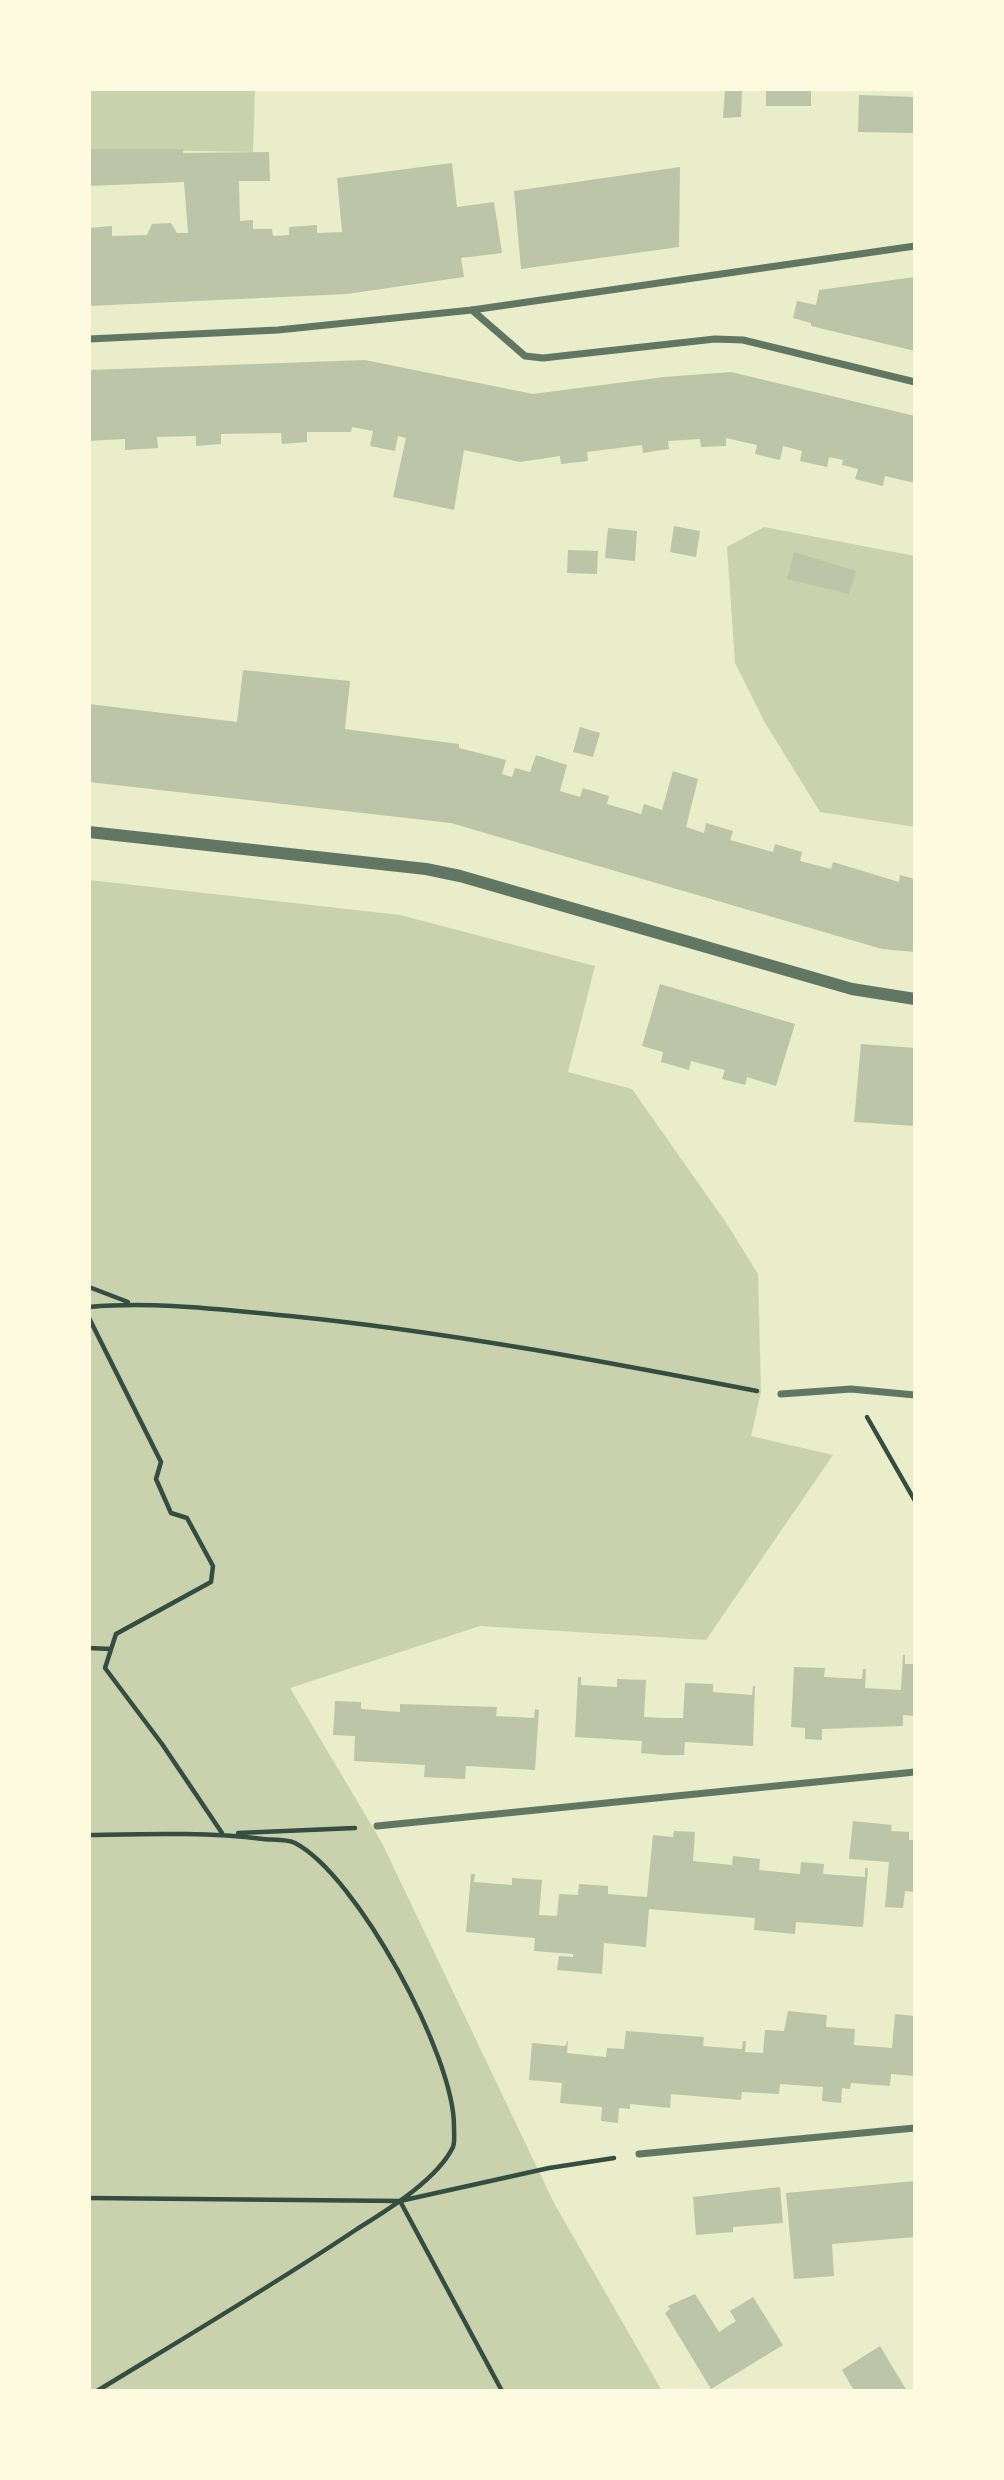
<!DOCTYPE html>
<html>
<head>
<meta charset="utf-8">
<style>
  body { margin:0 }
  #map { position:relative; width:1004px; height:2480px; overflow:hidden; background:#e9edc9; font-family:Inter,sans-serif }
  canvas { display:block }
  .frame { position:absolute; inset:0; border:91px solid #fefae0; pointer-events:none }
</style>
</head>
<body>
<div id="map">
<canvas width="1004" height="2480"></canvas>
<div class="frame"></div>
</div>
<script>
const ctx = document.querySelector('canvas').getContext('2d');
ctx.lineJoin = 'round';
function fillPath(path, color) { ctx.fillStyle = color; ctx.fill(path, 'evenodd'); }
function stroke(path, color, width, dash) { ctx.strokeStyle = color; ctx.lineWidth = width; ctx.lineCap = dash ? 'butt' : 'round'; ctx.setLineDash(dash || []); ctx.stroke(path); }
const green = new Path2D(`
  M89,89H255L253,152L89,149Z
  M764,527L915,556V827L820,812L764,721L735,663L727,547Z
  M89,880L400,915L595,966L568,1072L632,1089L727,1224L758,1274L761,1392L751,1436L833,1455L706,1640L480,1626L290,1688L382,1843L554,2203L662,2391H89Z`);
const building = new Path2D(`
  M725,89H742L741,117L723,118Z
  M766,89H811V106H766Z
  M859,95L915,97V133L858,132Z
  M89,149H183V153L269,152L270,181H239L240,221L253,220V229H272L273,236L289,235V227L317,225V233L342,232L337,178L452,163L457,207L494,202L502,253L461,258L464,277L347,294L89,306V228L112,226V236L147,235L152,224L171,223L177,233H188L184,182L89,186Z
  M680,167L679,247L521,269L514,191Z
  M915,277V351L811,326V323L793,318L797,301L816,305L819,290Z
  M365,360L533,394L664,377L731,372L915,416V483L885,476L883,486L855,479L858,469L842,465L843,460L829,457L827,467L800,461L802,451L783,446L780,460L755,454L757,445L726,438V446L701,447L700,439L668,441L669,449L643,453L642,445L587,452L588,461L561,464L560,456L520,462L464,450L454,510L393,497L406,438L398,436L395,451L370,446L373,431L352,427L351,432H307V442L282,444L281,433L221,434V444L196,446V436L157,437L158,448L125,450V439L89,441V370Z
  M674,526L700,531L696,557L670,552Z
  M608,528L637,531L635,561L605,558Z
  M568,550L598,551L597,574L567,573Z
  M794,552L856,571L849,594L787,579Z
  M243,670L350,681L345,729L459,744V748L506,760L502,774L512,777L515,768L530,772L536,755L567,765L560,791L580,797L583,788L609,796L607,804L641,814L644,804L662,810L673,771L698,779L686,827L704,833L706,823L733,831L730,840L773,852L775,844L802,852L800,861L831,869L833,862L899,882L900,875L915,879V952L882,949L451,823L89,782V704L237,722Z
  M580,727L600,733L593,757L573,752Z
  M660,984L795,1024L776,1086L747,1077L745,1085L722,1079L725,1070L691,1061L689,1070L661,1062L663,1052L642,1046Z
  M861,1044L915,1048V1126L854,1122Z
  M903,1655H905V1664H915V1716L903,1715V1726L822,1729V1740L805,1739V1728L791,1727L794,1667L825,1668L824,1677L862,1679L863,1669H866L865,1688L901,1690Z
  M578,1677H581V1685L617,1687V1679L646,1680L644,1717L664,1718H683L685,1683L713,1684V1692L752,1695L753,1686H755L753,1746L685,1742L684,1755H663L641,1753L642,1741L575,1737Z
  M335,1701L361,1702V1709L400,1712V1704L497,1707L496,1716L534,1718L535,1709L539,1710L535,1770L466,1766L465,1779L424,1777L425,1765L354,1761L355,1736L333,1735Z
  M853,1821L892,1825L891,1831L909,1832V1840H915V1892L905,1891L903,1908L885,1907L889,1862L849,1859Z
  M674,1831L695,1832L693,1861L732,1865L733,1856L760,1859L759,1870L800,1874L801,1862L824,1864L823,1874L865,1877V1868H868L863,1927L796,1922L795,1934L754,1930L755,1918L649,1909L646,1947L604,1943L602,1974L557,1970L559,1956L573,1957V1954L534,1951L535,1938L466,1932L471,1874H475L474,1882L512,1885V1878L542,1880L539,1915L557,1916L559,1894L578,1895L579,1884L608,1886V1894L647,1897L653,1835L673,1837Z
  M788,2011L827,2015L826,2027L855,2029L854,2045L892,2048L895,2014L915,2016V2076L891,2074L890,2086L851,2083L850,2089L842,2088L841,2103L822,2101L823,2087L780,2084L779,2094L742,2092L741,2100L671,2094L670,2108L630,2104V2109L619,2108L618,2123L601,2121L602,2107L560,2103L562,2083L529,2080L532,2043L565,2046L568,2040L567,2053L606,2057L607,2048L624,2049L626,2031L704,2037L703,2046L742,2049L743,2041H746L745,2052L763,2053L765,2030L784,2031Z
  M915,2181V2237L832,2244L834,2276L794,2279L786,2193Z
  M780,2187L783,2223L733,2227V2232L696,2235L693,2197Z
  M695,2294L719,2332L736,2321L730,2311L753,2297L783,2345L711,2389L665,2313L670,2309L668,2306Z
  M880,2346L907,2391H850L853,2389L842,2370Z`);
const path = new Path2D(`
  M89,1287L128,1302
  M89,1307C157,1301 223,1310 290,1316C448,1332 602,1361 757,1391
  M89,1318L161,1462L156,1479L171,1513L187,1518L213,1566L211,1582L116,1634L105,1668L162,1744L222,1833
  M867,1417L915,1501
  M89,1648L111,1649
  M238,1833L355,1828
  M89,1835C147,1834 206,1832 263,1839C272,1840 287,1839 295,1843C357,1875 455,2057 454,2127C454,2133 455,2142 453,2147C437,2180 387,2210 357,2229C272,2286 184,2338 97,2391
  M89,2198L400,2201L549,2168L614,2158
  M400,2201L502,2391`);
const minor = new Path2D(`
  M472,310L525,356L543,358L715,339L743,340L915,382
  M89,339L278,330L472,310L915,246
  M781,1394L851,1389L915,1395
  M377,1826L915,1772
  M639,2154L915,2128`);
const tertiary = new Path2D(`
  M89,832L426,869L460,876L852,989L915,999`);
fillPath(green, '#cad2ad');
fillPath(building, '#bcc5a7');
stroke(path, '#344e41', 4.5);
stroke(minor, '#617663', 7);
stroke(tertiary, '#617663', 12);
</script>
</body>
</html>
